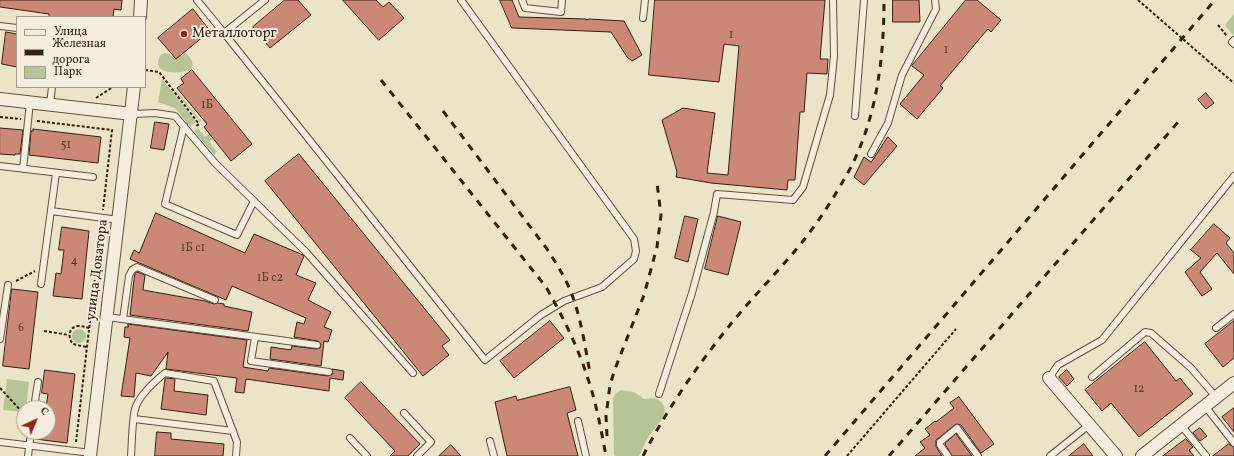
<!DOCTYPE html>
<html>
<head>
<meta charset="utf-8">
<style>
  body { margin:0 }
  #map { position:relative; width:1234px; height:456px; overflow:hidden; background:#ebe4c9; font-family:Vollkorn,serif }
  canvas { display:block }
  .legend { position:absolute; left:16px; top:16px; width:130px; height:72px; box-sizing:border-box; background:#f2eddc; border:1px solid #a79a8a; margin:0; padding:5px 7px; list-style:none; font-size:12px; color:#361e0f }
  .legend li { display:flex; align-items:center; gap:8px; height:20px }
  .legend b { width:20px; border:1px solid #a79a8a }
  .north { position:absolute; left:16px; top:400px; width:40px; height:40px; box-sizing:border-box; background:#f2eddc; border:1px solid #a79a8a; border-radius:50%; rotate:44deg; font-size:11px; font-weight:700; line-height:16px; text-align:center; color:#361e0f }
  .north::after { content:''; display:block; margin:auto; width:14px; height:18px; background:#8f2418; clip-path:polygon(50% 0,100% 100%,50% 72%,0 100%) }
</style>
</head>
<body>
<div id="map">
<canvas width="1234" height="456"></canvas>
<ul class="legend">
<li><b style="height:5px;background:#f2eddc"></b>Улица</li>
<li><b style="height:5px;background:#361e0f"></b>Железная дорога</li>
<li><b style="height:11px;background:#b7c497"></b>Парк</li>
</ul>
<div class="north">С</div>
</div>
<script>
const ctx = document.querySelector('canvas').getContext('2d');
ctx.lineJoin = 'round';
function fillPath(path, color) { ctx.fillStyle = color; ctx.fill(path, 'evenodd'); }
function stroke(path, color, width, dash) { ctx.strokeStyle = color; ctx.lineWidth = width; ctx.lineCap = dash ? 'butt' : 'round'; ctx.setLineDash(dash || []); ctx.stroke(path); }
function drawText(font, color, halo, rows, align = 'center') {
  ctx.font = font + ' Vollkorn,serif'; ctx.lineWidth = 4; ctx.setLineDash([]); ctx.textBaseline = 'middle'; ctx.strokeStyle = halo; ctx.fillStyle = color; for (const [text, x, y, turn = 0] of rows) {
    ctx.save(); ctx.translate(x, y); ctx.rotate((+turn || 0) * Math.PI / 180); ctx.textAlign = isNaN(turn) ? turn : align; if (halo) ctx.strokeText(text, 0, 0); ctx.fillText(text, 0, 0); ctx.restore();
  }
}
const green = new Path2D(`
  M1234,14V34L1233,35L1225,25Z
  M165,53L169,54L174,58L182,53H186C190,57 194,62 192,68C184,75 152,75 159,59C160,56 161,54 165,53Z
  M162,79L196,122L190,127L175,108L158,102Z
  M177,91L201,121L200,122L176,92Z
  M198,128L205,137L210,133L214,138L209,142L217,152L214,155L194,131Z
  M72 336a7 7 0 1 1 14 0a7 7 0 1 1-14 0Z
  M7,379L29,382L26,408H24V412L3,410Z
  M621,390L634,392L644,399C651,398 657,397 662,403C671,413 655,427 649,436C645,442 643,449 639,456H615L614,454L613,398L616,393Z`);
const building = new Path2D(`
  M0,0H122L121,10L114,9L113,17H49V14L0,7Z
  M285,0H298L311,15L270,48L253,27Z
  M343,0H376L383,7L389,2L404,18L379,40Z
  M500,0H512L519,17L586,19V20L589,19L624,21L642,55L632,61L627,57L611,32L512,28Z
  M655,0H825L820,59H828L827,74L807,73L804,112H800L795,180H788L787,190L711,183L676,177L677,172L662,120L683,108L715,113L707,173L728,175L739,46L724,44L719,82L649,75Z
  M893,0H919L920,22H893Z
  M966,0H977L1001,20L991,32L988,29L981,37L940,86L943,88L917,119L900,104L924,75L912,66Z
  M193,9L210,31L176,59L158,38Z
  M6,32L17,34V67L2,64Z
  M192,70L252,144L231,161L204,127L207,124L177,88L184,83L181,79Z
  M1206,93L1214,103L1206,109L1198,100Z
  M155,122L169,124L164,150L151,148Z
  M0,128L23,130L20,154H15V155L0,154Z
  M33,129L101,137L98,163L29,155L31,131H33Z
  M888,137L897,146L864,185L854,177L864,157L871,162Z
  M299,154L450,340L442,346L449,355L423,376L265,181Z
  M156,213L245,253L254,234L303,255L304,256L296,275L316,283L308,300L331,312L324,327L332,330L328,342L324,341L321,366L270,359L271,347L291,350L292,346L316,349L320,348L321,344L318,341L294,337L297,322L304,324L306,318L232,286L226,300L130,259L134,250L139,253Z
  M685,216L698,219L688,262L675,258Z
  M718,216L741,222L728,275L705,269Z
  M1214,224L1230,238L1226,243L1234,253V274L1217,253L1200,272L1212,289L1202,296L1185,272L1201,258L1191,250Z
  M62,227L89,231L82,299L53,296L56,273L61,274L64,250H59Z
  M137,272L145,275L143,290L205,301L214,304L218,303L224,304V306L252,312L248,331L130,315L134,279L135,274Z
  M12,289L38,292L29,369L3,366Z
  M550,321L564,338L514,378L500,361Z
  M1234,321V358L1223,367L1205,344Z
  M128,324L247,340L243,367L268,371L269,368L328,376L333,374L332,369L344,371L343,380L330,378L329,391L246,379L244,393L235,392L237,378L166,369L168,352L151,376L136,373L134,397L121,396L130,338L124,337L125,327H128Z
  M1145,342L1176,381L1180,378L1193,394L1139,437L1111,403L1102,411L1085,390Z
  M45,370L75,374L67,443L35,439V432H48V408H46L48,394L42,393Z
  M1067,370L1074,379L1067,386L1059,377Z
  M166,378L175,379L174,391L208,395L206,415L161,409L165,379Z
  M361,382L420,444L408,456H390L395,451L345,398Z
  M570,387L576,410L567,413L578,456H507L495,402L516,396L517,400Z
  M959,397L994,444L981,453L961,425L956,424L936,440V447L942,456H915L925,448L920,442L930,435L925,429L935,421L936,422L954,408L950,403Z
  M1234,408V432L1222,417Z
  M1200,428L1207,436L1200,441L1193,433Z
  M157,432L171,433V439L224,444L223,456H155Z
  M956,434L972,456H952L945,444Z
  M1186,439L1193,447L1189,450L1194,456H1163Z
  M1084,444L1093,456H1069Z
  M1229,444L1234,447V456H1213Z
  M451,445L461,456H439Z`);
const path = new Path2D(`
  M1218,25L1227,36
  M1207,60L1234,83
  M145,70L159,72L199,124L195,127
  M96,98L113,87
  M0,117L21,119
  M37,121L112,130L103,210
  M16,281L35,271
  M44,331L69,335
  M86,347L73,344C67,337 69,327 78,326C82,326 85,327 89,328
  M0,388L24,414
  M76,442L101,226
  M847,456L956,329`);
const service = new Path2D(`
  M197,0L224,33L265,0
  M522,0L525,8L561,12L562,0
  M643,18L645,0
  M0,26L17,28
  M224,33L485,360L541,315L564,301L602,287L634,259L636,251L634,239L461,0
  M1234,40L1232,42L1234,44
  M50,104L52,87
  M132,114L155,113L175,116L215,163L306,252L413,373
  M855,116L864,0
  M184,126L165,204L237,235L254,201
  M871,154L888,123L902,75L936,9L935,0
  M0,166L93,177
  M23,169L30,102
  M51,211L119,220
  M41,284L56,173
  M107,317L317,345
  M123,319L129,276L132,270L137,267L215,300
  M1216,328L1234,314
  M255,337L251,361L329,372
  M0,339L8,285
  M1092,377L1145,332L1151,333L1191,368L1216,397
  M1049,378L1058,365L1102,340L1234,176
  M659,394L692,293L714,212L717,194L793,200L803,187L830,95L834,56L833,0
  M1205,406L1234,443
  M34,408L38,382
  M404,413L431,442L417,456
  M134,419L233,431
  M578,421L586,456
  M1181,425L1206,456
  M350,438L367,456
  M490,441L494,456
  M0,442L91,453
  M28,456L31,432
  M131,456C132,442 132,422 135,409C139,395 154,382 165,373L214,381L237,442L236,456
  M948,456L940,445V442L957,428L978,456
  M1050,456L1089,425`);
const minor = new Path2D(`
  M140,17L141,0
  M0,99L132,114
  M1049,378L1116,456
  M90,456L134,87
  M1142,456L1234,383`);
const rail = new Path2D(`
  M381,80L546,287C562,315 577,345 587,376C596,402 601,429 606,456
  M443,111L547,249C556,263 565,277 571,292C581,318 585,346 590,373
  M607,436L606,416L610,385L615,369L644,295L657,247L661,215L657,183
  M643,456C667,409 697,366 730,325C754,295 783,267 807,236C823,215 838,191 851,167C877,116 884,57 884,0
  M825,456L1215,0
  M889,456L1179,121`);
const pathBridge = new Path2D(`
  M1138,0L1207,60`);
const markers = [
  [184,34,4,"#8f2418"]
];
const numberNames = [
  ["1",731,36],
  ["1",946,51],
  ["1Б",207,106],
  ["51",66,146],
  ["1Б с1",193,249],
  ["4",74,262],
  ["1Б с2",270,279],
  ["6",21,329],
  ["12",1139,390]
];
const poiNames = [
  ["Металлоторг",192,34]
];
const streetNames = [
  ["улица Доватора",98,270,-83]
];
fillPath(green, '#b7c497');
fillPath(building, '#c87');
stroke(building, '#361e0f', 1);
stroke(service, '#63503e', 8);
stroke(minor, '#63503e', 14);
stroke(path, '#361e0f', 2, [3, 2]);
stroke(service, '#f2eddc', 6);
stroke(minor, '#f2eddc', 12);
stroke(rail, '#361e0f', 3, [7, 7]);
stroke(pathBridge, '#361e0f', 2, [3, 2]);
for (const [x, y, r, color] of markers) { const dot = new Path2D(); dot.arc(x, y, r, 0, 2 * Math.PI); ctx.fillStyle = color; ctx.fill(dot); stroke(dot, '#f2eddc', 1.5); }
drawText('12px', '#5c3829', null, numberNames);
drawText('14px', '#361e0f', '#f2eddc', poiNames, 'left');
drawText('14px', '#361e0f', '#f2eddc', streetNames);
</script>
</body>
</html>
